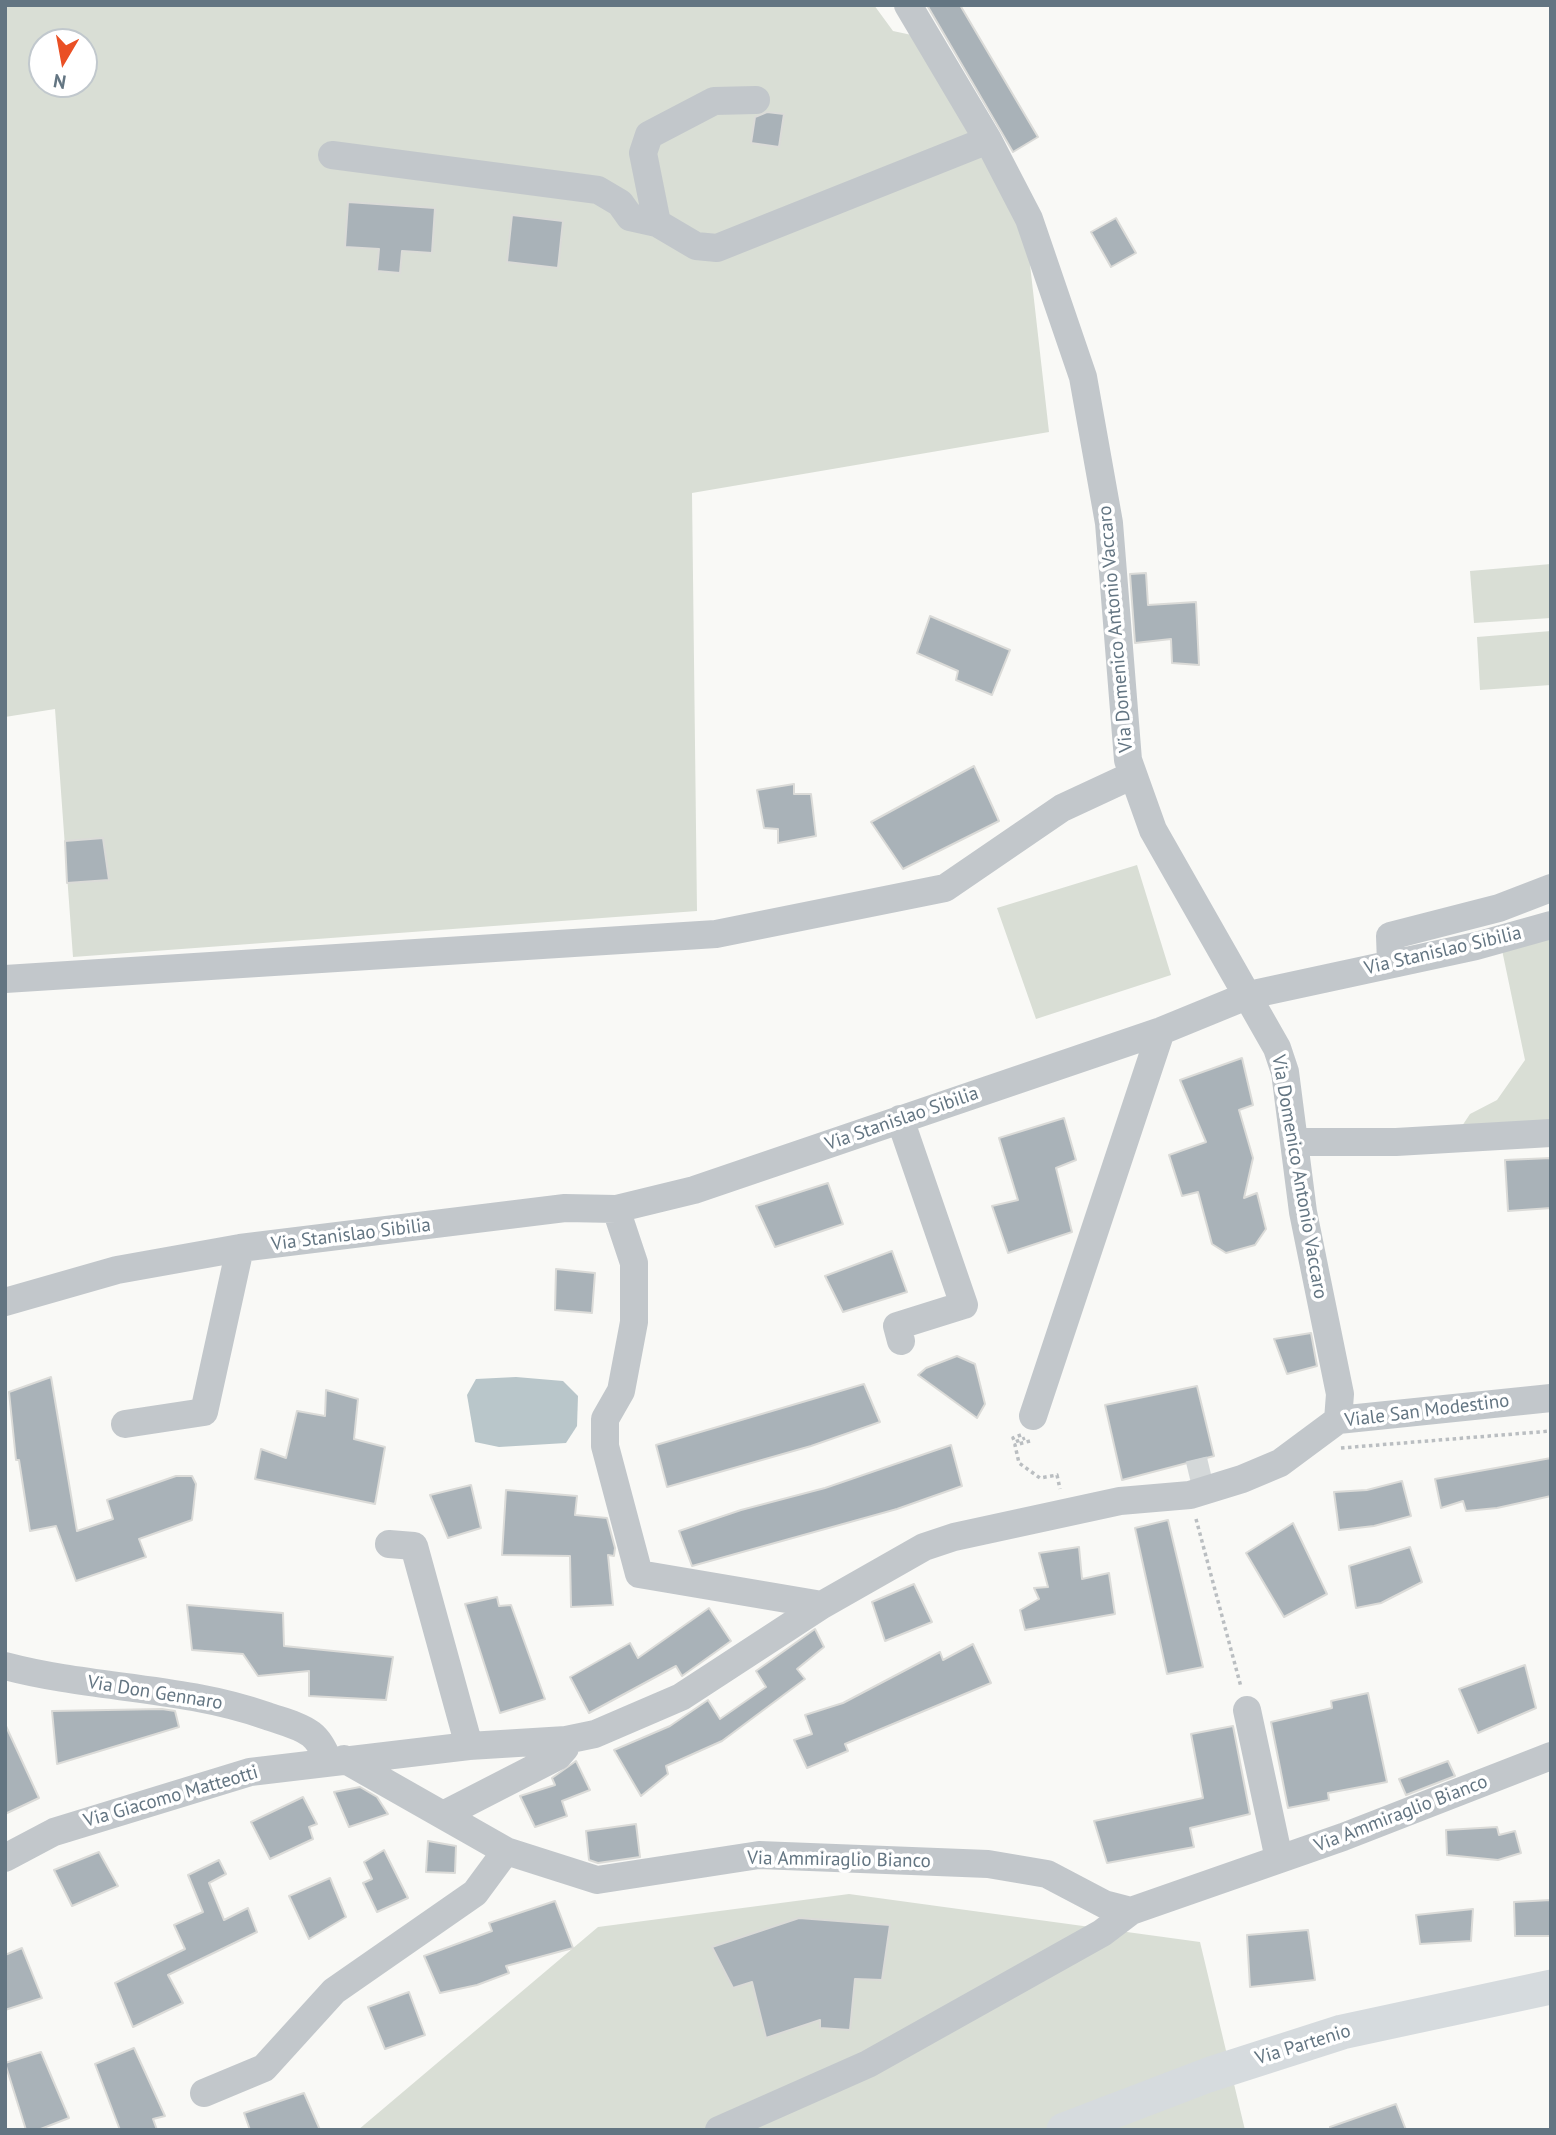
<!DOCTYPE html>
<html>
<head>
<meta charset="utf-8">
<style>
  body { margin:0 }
  #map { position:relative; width:1556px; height:2135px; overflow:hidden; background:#f9f9f6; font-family:"PT Sans",sans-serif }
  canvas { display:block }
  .frame { position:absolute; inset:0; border:7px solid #637582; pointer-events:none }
  .north { position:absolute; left:28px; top:28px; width:70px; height:70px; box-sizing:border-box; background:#fff; border:2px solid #c1c8cd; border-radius:50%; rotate:190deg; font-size:19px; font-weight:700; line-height:28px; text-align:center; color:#637582 }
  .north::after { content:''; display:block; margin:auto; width:24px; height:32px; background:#ea5025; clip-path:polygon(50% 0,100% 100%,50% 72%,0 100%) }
</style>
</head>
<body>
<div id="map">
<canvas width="1556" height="2135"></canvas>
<div class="frame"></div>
<div class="north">N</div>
</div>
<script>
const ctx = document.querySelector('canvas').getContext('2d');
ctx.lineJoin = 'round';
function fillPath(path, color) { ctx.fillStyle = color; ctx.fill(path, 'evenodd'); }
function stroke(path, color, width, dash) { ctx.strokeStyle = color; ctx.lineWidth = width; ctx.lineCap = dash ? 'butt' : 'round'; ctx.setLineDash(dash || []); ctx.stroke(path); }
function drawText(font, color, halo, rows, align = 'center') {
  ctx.font = font + ' "PT Sans",sans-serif'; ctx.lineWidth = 7; ctx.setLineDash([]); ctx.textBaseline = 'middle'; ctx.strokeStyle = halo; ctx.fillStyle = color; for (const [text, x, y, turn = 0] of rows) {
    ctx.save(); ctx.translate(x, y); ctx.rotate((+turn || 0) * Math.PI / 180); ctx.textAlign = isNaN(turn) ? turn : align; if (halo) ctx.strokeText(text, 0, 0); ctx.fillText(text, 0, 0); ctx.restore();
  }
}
const green = new Path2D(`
  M5,5H874L893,31L921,37L1027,238L1049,432L692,493L697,911L73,957L55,709L5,717ZM42,42H84V84H42Z
  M1551,564V618L1474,623L1470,571Z
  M1551,631V685L1480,690L1477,637Z
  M1137,865L1171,975L1036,1019L997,908Z
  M1551,932V1130L1458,1132L1470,1114L1497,1100L1525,1060L1502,950Z
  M849,1894L1200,1942L1245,2130H358L598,1927Z`);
const water = new Path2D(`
  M516,1377L563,1381L578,1396L577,1426L566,1443L499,1447L475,1442L467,1395L476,1379Z`);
const building = new Path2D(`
  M927,5H960L1038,137L1013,152Z
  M767,112L784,114L779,147L751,143L755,117Z
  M348,202L435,208L432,253L402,251L400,273L377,271L379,249L345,247Z
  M512,215L563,221L558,268L507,262Z
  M1116,218L1136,253L1111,267L1091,232Z
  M1146,573L1148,605L1196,602L1199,665L1172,663L1171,639L1135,643L1130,574Z
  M930,616L1010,650L992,695L956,680L958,671L917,653Z
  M974,766L999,821L903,869L871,822Z
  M794,784V794H811L816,836L778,843V829L764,828L757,790Z
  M103,838L109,880L67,883L65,841Z
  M1242,1058L1253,1105L1239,1110L1253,1158L1244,1198L1257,1193L1266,1229L1255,1245L1226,1253L1212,1244L1198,1192L1182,1196L1169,1155L1206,1142L1180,1080Z
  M1064,1118L1076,1160L1056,1168L1072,1232L1008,1253L992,1206L1018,1200L999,1138Z
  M1551,1158V1208L1508,1211L1505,1160Z
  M828,1183L843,1224L775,1247L756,1206Z
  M892,1251L907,1292L843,1312L825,1276Z
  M556,1269L595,1273L592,1313L555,1310Z
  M1311,1333L1317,1366L1287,1374L1274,1339Z
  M957,1356L975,1364L985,1404L977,1418L918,1375L926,1368Z
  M51,1377L77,1531L113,1519L107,1500L176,1476H192L196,1484L192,1520L139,1539L146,1557L76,1581L56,1526L30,1531L19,1460H16L9,1392Z
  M864,1384L880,1422L811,1446L667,1487L656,1445Z
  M1197,1386L1214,1456L1122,1480L1105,1405Z
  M326,1390L358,1399L354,1439L385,1447L375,1504L255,1479L261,1449L286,1458L297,1411L325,1416Z
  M951,1445L962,1486L897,1509L692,1566L679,1531L741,1510L825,1488Z
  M1551,1458V1496L1497,1508L1466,1511L1463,1501L1441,1508L1435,1479Z
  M1402,1481L1411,1516L1374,1526L1339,1530L1334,1492L1367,1490Z
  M471,1485L481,1528L448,1538L430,1495Z
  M506,1490L577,1496L575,1515L607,1518L615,1548L614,1556L608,1555L613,1605L571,1607L570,1556L502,1555Z
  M1168,1520L1203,1667L1167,1674L1135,1528Z
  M1293,1523L1327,1594L1284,1617L1246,1553Z
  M1079,1547L1082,1579L1109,1573L1115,1614L1025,1630L1020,1610L1039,1599L1034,1588L1048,1587L1039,1553Z
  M1410,1547L1422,1582L1381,1603L1356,1608L1349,1566Z
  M914,1584L932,1622L885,1641L872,1602Z
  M497,1597L499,1606L511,1605L545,1699L500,1713L465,1604Z
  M187,1605L283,1613L284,1646L393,1657L386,1700L309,1696V1671L258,1676L243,1654L192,1650Z
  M709,1608L731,1641L682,1676L676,1666L589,1713L570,1677L630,1643L638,1658Z
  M815,1629L824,1647L797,1669L805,1679L722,1741L666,1766L668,1774L641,1796L614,1750L670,1726L708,1700L720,1719L766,1687L756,1671Z
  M973,1644L991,1683L845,1744L848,1751L807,1768L794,1740L812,1734L805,1715L843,1703L940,1652L943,1660Z
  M1525,1665L1536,1708L1478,1733L1459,1689Z
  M1368,1693L1387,1782L1328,1793L1329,1800L1288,1808L1271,1722L1332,1708L1331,1701Z
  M162,1709L175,1711L179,1727L57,1764L52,1711Z
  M5,1724L39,1798L5,1814Z
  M1233,1726L1250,1814L1190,1828L1194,1847L1107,1863L1094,1821L1203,1798L1191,1734Z
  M576,1761L590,1790L562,1801L567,1816L535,1827L520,1796L555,1785L552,1778Z
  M1448,1761L1455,1776L1406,1795L1399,1779Z
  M360,1787L377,1797L388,1814L349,1827L334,1792Z
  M303,1797L317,1824L309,1827L313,1839L270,1859L251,1822Z
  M636,1824L640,1857L598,1863L589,1860L586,1831Z
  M1497,1827L1499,1835L1515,1831L1521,1853L1498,1860L1447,1855L1446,1830Z
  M428,1841L456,1846L455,1873L426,1872Z
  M384,1850L408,1898L377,1912L363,1883L372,1879L364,1862Z
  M99,1852L118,1886L72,1906L54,1870Z
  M219,1860L226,1874L209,1883L224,1920L248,1908L257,1932L168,1975L183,2003L133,2027L115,1983L185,1949L174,1925L203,1912L188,1875Z
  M330,1878L346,1917L309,1939L289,1896Z
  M1551,1900V1936H1515L1514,1902Z
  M555,1901L573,1948L506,1966L509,1973L477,1985L440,1993L424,1956L492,1931L489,1923Z
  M1473,1909L1471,1941L1420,1944L1416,1915Z
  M799,1918L890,1925L882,1980L855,1979L850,2030L820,2028V2020L766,2038L752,1982L733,1988L712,1947Z
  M1308,1930L1315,1980L1250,1987L1247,1935Z
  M22,1948L42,1998L5,2010V1955Z
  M409,1992L425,2035L385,2049L368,2007Z
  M134,2048L165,2116L153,2119L157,2130H120L95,2064Z
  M41,2052L69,2118L38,2130H26L5,2063Z
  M304,2093L320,2130H250L244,2113Z
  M1396,2104L1406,2130H1330V2127Z`);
const minorTunnel = new Path2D(`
  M1189,1475L1210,1470`);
const path = new Path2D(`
  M1021,1435L1013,1438L1015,1442L1025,1438
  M1030,1441L1015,1445L1019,1463L1040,1478L1057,1475L1060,1489
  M1341,1448L1551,1431
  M1196,1519L1241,1687`);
const minor = new Path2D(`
  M908,5L988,140L1029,219L1083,377L1109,523L1128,760L1153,830L1277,1048L1285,1072L1303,1212L1340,1394L1338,1420
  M332,155L598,190L620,203L630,217L657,223L696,246L717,248L988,140
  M657,223L643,153L649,135L714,101L756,100
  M1391,963L1390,936L1499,908L1551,888
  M5,979L716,934L945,888L1062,808L1133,775
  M900,1119L964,1305L897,1326L901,1341
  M1295,1142H1396L1551,1133
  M616,1209L634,1263V1322L621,1391L605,1419V1446L639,1574L822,1605
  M5,1302L117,1270L240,1248
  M1033,1416L1161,1031
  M125,1424L204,1412L240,1248L565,1208L616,1209L694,1190L1161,1031L1249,995L1476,946L1551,925
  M389,1544L414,1546L469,1746
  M5,1666C92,1689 182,1686 267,1716C281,1721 299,1725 311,1734C320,1741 324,1751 329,1761
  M1247,1710L1279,1859
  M344,1759L506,1851L597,1880L759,1855L988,1864L1047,1874L1104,1904L1131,1911
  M445,1814L558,1756L565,1748L566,1740
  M5,1858L54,1832L250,1772L469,1746L566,1740L595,1734L681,1697L822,1605L924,1547L954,1537L1120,1501L1190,1495L1242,1479L1280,1463L1338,1420L1551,1398
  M204,2093L264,2068L334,1991L475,1893L506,1851
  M719,2130L868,2064L1102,1933L1131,1911L1343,1837L1551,1756`);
const major = new Path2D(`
  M1064,2130L1208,2075L1342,2032L1551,1987`);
const streetNames = [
  ["Via Domenico Antonio Vaccaro",1116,629,-95],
  ["Via Stanislao Sibilia",1443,951,-13],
  ["Via Stanislao Sibilia",902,1119,-19],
  ["Via Domenico Antonio Vaccaro",1299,1177,80],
  ["Via Stanislao Sibilia",351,1235,-7],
  ["Viale San Modestino",1427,1411,-7],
  ["Via Don Gennaro",155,1693,9],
  ["Via Giacomo Matteotti",171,1797,-16],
  ["Via Ammiraglio Bianco",1401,1814,-21],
  ["Via Ammiraglio Bianco",839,1860,1],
  ["Via Partenio",1303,2045,-17]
];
fillPath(green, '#d9ded5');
fillPath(water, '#b9c6ca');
fillPath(building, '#a9b2b8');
stroke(building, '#dbdbd8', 2);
stroke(minorTunnel, '#d4d8d9', 28, [28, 14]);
stroke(path, '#babec1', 3.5, [3.5, 3.5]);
stroke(minor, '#c2c7cb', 28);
stroke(major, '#d6dbde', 35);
drawText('19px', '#637582', '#fff', streetNames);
</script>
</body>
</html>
